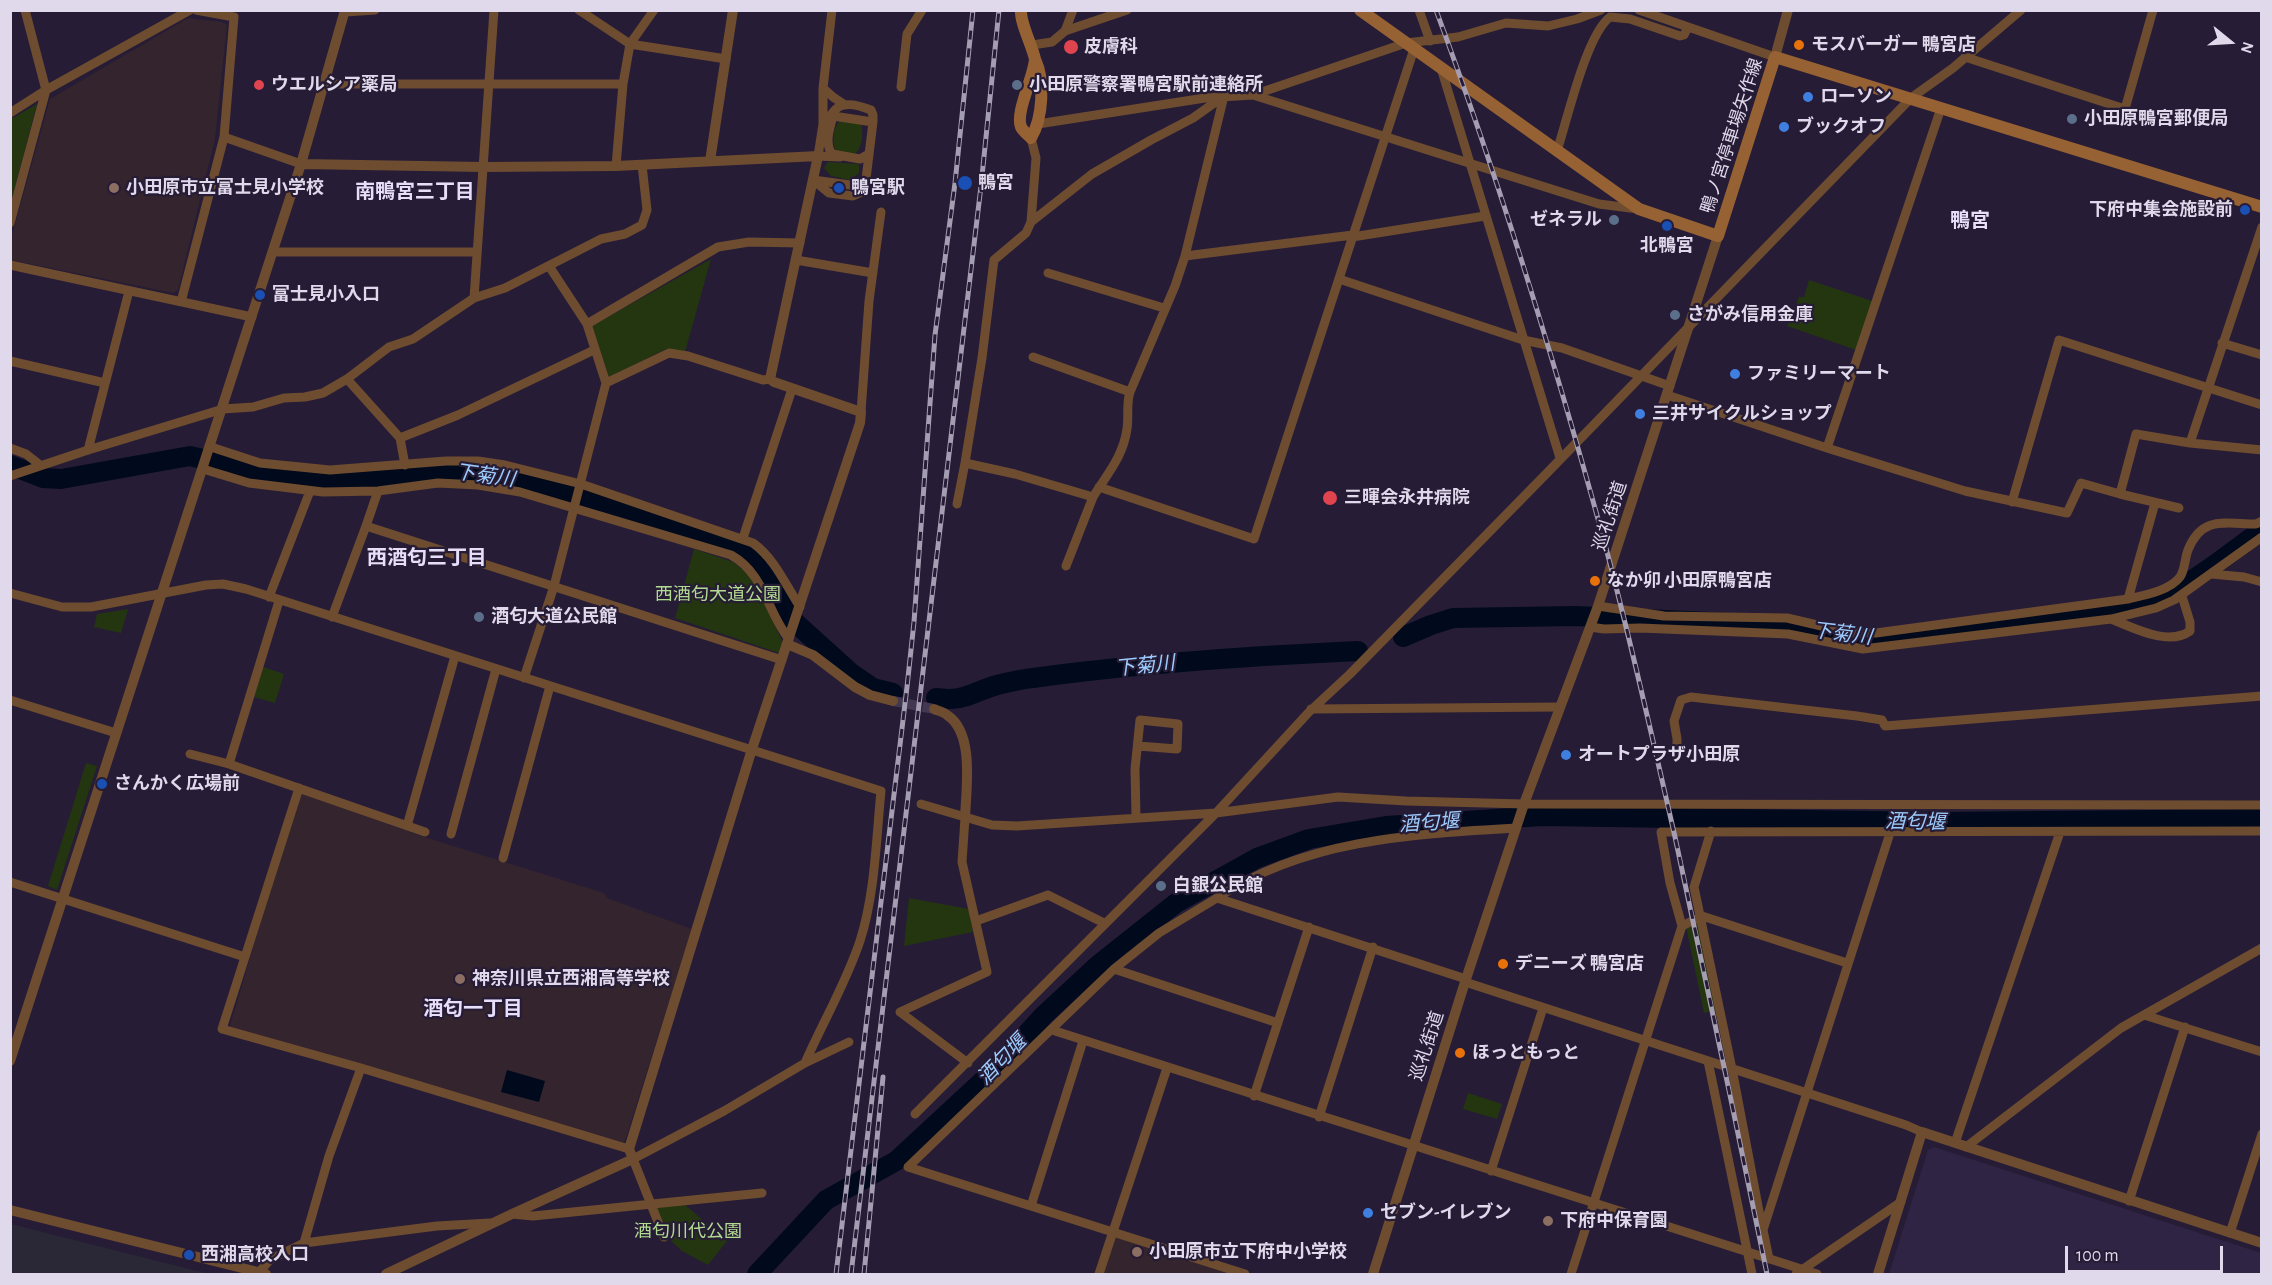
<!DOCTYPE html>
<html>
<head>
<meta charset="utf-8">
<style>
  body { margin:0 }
  #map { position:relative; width:2272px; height:1285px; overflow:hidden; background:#261c36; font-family:"Alegreya Sans",sans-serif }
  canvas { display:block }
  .frame { position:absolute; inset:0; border:12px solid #dfd9eb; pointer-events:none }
  .north { position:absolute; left:2200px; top:12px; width:60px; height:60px; -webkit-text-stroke:4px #261c36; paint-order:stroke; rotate:108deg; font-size:16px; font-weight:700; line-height:24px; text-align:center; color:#dfd9eb }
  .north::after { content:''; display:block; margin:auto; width:21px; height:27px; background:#dfd9eb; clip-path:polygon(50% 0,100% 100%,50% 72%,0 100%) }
  .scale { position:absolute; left:2065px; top:1246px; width:158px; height:27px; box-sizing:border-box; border:3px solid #dfd9eb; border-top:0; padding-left:8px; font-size:18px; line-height:21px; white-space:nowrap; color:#dfd9eb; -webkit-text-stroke:4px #261c36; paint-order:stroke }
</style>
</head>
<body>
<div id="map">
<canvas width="2272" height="1285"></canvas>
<div class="frame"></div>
<div class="north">N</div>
<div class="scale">100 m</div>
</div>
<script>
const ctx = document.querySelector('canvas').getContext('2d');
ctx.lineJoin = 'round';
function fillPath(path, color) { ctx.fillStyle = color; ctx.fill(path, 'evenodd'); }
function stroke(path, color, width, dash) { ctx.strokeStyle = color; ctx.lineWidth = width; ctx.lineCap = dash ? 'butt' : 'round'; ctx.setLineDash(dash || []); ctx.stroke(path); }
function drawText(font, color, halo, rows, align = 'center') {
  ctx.font = font + ' "Alegreya Sans","Noto Sans JP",sans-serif'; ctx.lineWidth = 4.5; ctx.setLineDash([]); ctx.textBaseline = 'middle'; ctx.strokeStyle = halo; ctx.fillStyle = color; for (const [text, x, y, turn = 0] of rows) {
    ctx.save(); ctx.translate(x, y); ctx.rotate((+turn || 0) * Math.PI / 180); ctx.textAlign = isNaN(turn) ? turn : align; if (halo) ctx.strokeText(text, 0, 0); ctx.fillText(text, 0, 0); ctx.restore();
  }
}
const built = new Path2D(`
  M1934,1147L2261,1253V1274H1889L1928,1150Z`);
const industrial = new Path2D(`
  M11,1224L209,1274H11Z`);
const education = new Path2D(`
  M188,18L222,22L227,25L215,139L178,290L173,293L11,260V238L50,99Z
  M302,793L418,835L604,893L607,898L692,929L625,1141L622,1142L229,1029L298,795Z
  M1115,1237L1233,1274H1103Z`);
const green = new Path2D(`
  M37,104L11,202V119Z
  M840,121L861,124C864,133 862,148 855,154L837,152C831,144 833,127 840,121Z
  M828,162L857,164L859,165V173L850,180L831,176L824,168Z
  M711,259L685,352L666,349L609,377L592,326Z
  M1809,280L1872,301L1856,350L1787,326L1799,297H1804Z
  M694,549L733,562L752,577L783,643L779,653L675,618Z
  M128,609L121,633L94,627L97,614Z
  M263,667L284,674L275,703L254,697Z
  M86,763L97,766L57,890L48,886Z
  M909,898L969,909L973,932L904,946Z
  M1700,919L1718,1009L1704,1013L1686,926Z
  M1468,1093L1502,1104L1497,1119L1463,1109Z
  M676,1197L727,1241L708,1265L682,1251L667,1237L653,1200Z`);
const water = new Path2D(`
  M507,1070L545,1081L539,1102L501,1092Z`);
const river = new Path2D(`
  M10,465L43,478L61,479L190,456L236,467L309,479L357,480L445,470L480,472L513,477L547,486L739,549L756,560L766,571L787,614L799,626L851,673L873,688L893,693
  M1403,637L1431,625L1453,618L1576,616L1777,625L1815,630L1849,639L1873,641L2134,607C2182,594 2221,559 2262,530
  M936,698C965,702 972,692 997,685C1009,682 1022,679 1033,678C1141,663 1250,656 1358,651
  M757,1274L826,1200L896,1161L990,1074L1044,1015L1098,965L1176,903L1257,858L1309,839L1386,826L1543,816L1937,822L2262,819`);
const tertiaryTunnel = new Path2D(`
  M893,701L934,709`);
const minor = new Path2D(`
  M579,10L630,44L726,59
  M1419,10L1430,41
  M1639,10L1775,57
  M345,12L375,10
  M1065,31L1073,10
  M1032,45L1052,42L1065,31L1127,10
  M1965,57L2125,109L2153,10
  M1441,68L1560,458
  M325,84H623
  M901,87L907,34L922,10
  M823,88L833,97L845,105
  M1253,95L1599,204L1638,209
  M1224,96L1193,118L1151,140L1092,174L1031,222L1026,233L994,260L982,358L965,463L1015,474L1093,497C1107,474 1123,457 1127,429C1129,416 1126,404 1130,392L1175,286L1185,256L1353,235
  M10,113L46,90L190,10
  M823,124V88L832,10
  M1038,124L1205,98L1253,95L1406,43L1458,37L1506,23L1548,26L1577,19L1601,10
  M224,137L301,164
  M1557,151C1567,121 1586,35 1610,17L1630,19L1680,36L1684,35L1688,27
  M869,154L860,159L832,154C824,143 830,128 833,116L873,122
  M616,166L623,84L630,44L654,10
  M813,180L829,193L853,196L862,192L865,187L873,122V115L871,110C861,106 844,101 836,109C831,114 829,119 823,124L818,156L840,157
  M813,180L865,187
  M1031,222L1036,158L1031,138
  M10,223L46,90L25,10
  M1352,237L1485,216
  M273,252H477
  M1185,256L1224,96
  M796,260L873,273
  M10,265L252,317
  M1048,273L1164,308
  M1339,279L1523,340L1562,348L1670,386
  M474,298L494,10
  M181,302L224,137L234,17L196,10
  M587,324L718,247L749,242L800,243
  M2222,343L2262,355
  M1033,357L1130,392
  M10,361L105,383
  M347,379L400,438L458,415L594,350
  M606,383L669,353L688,356L763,380L770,379
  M1667,395L1827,448L1965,491L2067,513L2081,483L2120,494L2136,434L2190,443L2262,450
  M861,412L869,301L881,212
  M400,438L405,465
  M2190,443L2262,227
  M211,447L260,463L330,470L446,461H478L505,465L581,484L753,543C775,559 785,584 800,607
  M10,448L26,454L40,465
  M1827,448L1941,108
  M88,450L129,291
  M203,469L249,483L323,492L378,491L438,483L478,485L520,492L731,555C765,574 767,612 789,639
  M10,476L88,450L223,409L253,407L284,398L305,397L323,393L347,379L389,347L413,339L474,298L505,288L601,239L625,234L642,225L647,210L642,165
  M1099,487L1254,539L1414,49
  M2120,494L2179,508
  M2012,502L2059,340L2262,405
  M957,504L965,463
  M366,526L378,491
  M743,538L792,389
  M1066,566L1093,497
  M2211,574L2244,577L2262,582
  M10,593L62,607H91L206,585L223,584L246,589L881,791C876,841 875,894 860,941C846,983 823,1022 805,1063
  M269,597L310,491
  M2128,599L2155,503
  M1598,606L1664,616L1787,618L1852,633H1876L2128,599C2145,595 2169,591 2180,577C2185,570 2185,557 2188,550C2202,515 2225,524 2256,524L2262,521
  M332,617L366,526L782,660
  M2111,619C2132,627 2168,647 2190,631V622L2182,596
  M1590,627L1604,629L1640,628L1788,634L1863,649L2111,619L2156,608L2174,600L2262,537
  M524,678L554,586L606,383L587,324L549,266
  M10,700L116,733
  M1311,709L1560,707
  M190,754L229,764L279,601
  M1677,755V739L1674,721L1681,700L1691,697L1857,716L1882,720L1885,726L2262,696
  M229,764L425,832
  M299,788L222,1029L361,1068L329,1156L304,1243
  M921,804L992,825L1017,826L1216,813L1338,797L1406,801L1524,804L2262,805
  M965,818L962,862L987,972L900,1012L968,1063
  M1136,818L1135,769L1140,720L1178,724L1177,749L1138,746
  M407,826L455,656
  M1711,831L1694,887L1732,1069L1762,1227
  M451,834L496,669
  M503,858L550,686
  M10,882L245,957
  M1217,898C1305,839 1414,834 1516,828
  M976,921L1048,895L1104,923
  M1682,926L1702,916L1847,963
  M1114,969L1278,1023
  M1465,982L1906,1125L1922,1132
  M2144,1015L2262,1052
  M1052,1030L1817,1274
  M1708,1061L1752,1274
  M361,1068L629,1149
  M1254,1096L1309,927
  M915,1114L1216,813L1309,712L1350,674L1547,473L1911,98L1953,68L2021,10
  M1319,1117L1373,947
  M1955,1143L2060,832
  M1966,1147L2121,1028L2262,948
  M1491,1171L1543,1008
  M2129,1201L2185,1027
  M1031,1206L1083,1041
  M512,1214L533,1216L762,1193
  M2230,1233L2262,1134
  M664,1237L633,1159L724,1111L805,1063L849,1042
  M1769,1259L1763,1230L1890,833
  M259,1272L271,1259L304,1243L437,1226L490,1223
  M1099,1274L1167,1068
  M1245,1274L908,1167L1114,969L1159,933L1217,898L1466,979
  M1571,1274L1682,926L1670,883L1661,832L2262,831
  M1796,1274L1901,1202`);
const tertiary = new Path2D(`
  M1775,57L1788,10
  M710,161L733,10
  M301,164L483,167L616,166L818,156L770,379L774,382L861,412L860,423L752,749L629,1149L633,1159L512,1214L386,1274
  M787,644L813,655L855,687L870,695L893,701
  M934,709C938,711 944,712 947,715C975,733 966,789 965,818
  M10,1061L301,164L345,10
  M10,1210L266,1274
  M1373,1274L1465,982L1524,804L1598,606L1718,236
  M1878,1274L1922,1132L2262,1243`);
const secondary = new Path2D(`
  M1021,10C1020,23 1032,45 1035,59
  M1360,10L1639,209L1718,236L1775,57L2262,207
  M1035,59C1045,80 1043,118 1031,138C1028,135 1023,131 1021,127C1015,112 1034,77 1035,59Z`);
const rail = new Path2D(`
  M1436,10C1500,183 1554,359 1603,537C1630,636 1652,737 1675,837C1707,983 1737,1128 1767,1274
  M836,1274L907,687L914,622L935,335L955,183L973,10
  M851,1274L981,186L999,10
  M864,1274L883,1077`);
const markers = [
  [1799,45,6,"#e8710a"],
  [1071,47,8,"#e0444e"],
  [259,85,6,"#e0444e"],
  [1017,85,6,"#5c6f8a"],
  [1808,97,6,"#3f7fe0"],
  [2072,119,6,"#5c6f8a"],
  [1784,127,6,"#3f7fe0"],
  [965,183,8,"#1a4fb4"],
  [114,188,6,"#8d6e63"],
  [839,188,6,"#1a4fb4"],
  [2245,210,6,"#1a4fb4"],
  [1614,220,6,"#5c6f8a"],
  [1667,226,6,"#1a4fb4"],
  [260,295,6,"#1a4fb4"],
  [1675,315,6,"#5c6f8a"],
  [1735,374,6,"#3f7fe0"],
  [1640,414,6,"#3f7fe0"],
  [1330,498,8,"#e0444e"],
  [1595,581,6,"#e8710a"],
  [479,617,6,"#5c6f8a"],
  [1566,755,6,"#3f7fe0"],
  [102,784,6,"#1a4fb4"],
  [1161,886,6,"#5c6f8a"],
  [1503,964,6,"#e8710a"],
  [460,979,6,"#8d6e63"],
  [1460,1053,6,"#e8710a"],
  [1368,1213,6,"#3f7fe0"],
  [1548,1221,6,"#8d6e63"],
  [1137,1252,6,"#8d6e63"],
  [189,1255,6,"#1a4fb4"]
];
const poiNames = [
  ["モスバーガー 鴨宮店",1811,45],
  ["皮膚科",1084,47],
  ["ウエルシア薬局",271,85],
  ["小田原警察署鴨宮駅前連絡所",1029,85],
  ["ローソン",1820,97],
  ["小田原鴨宮郵便局",2084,119],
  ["ブックオフ",1796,127],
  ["鴨宮",978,183],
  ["小田原市立富士見小学校",126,188],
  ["鴨宮駅",851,188],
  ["下府中集会施設前",2233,210,"right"],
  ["ゼネラル",1602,220,"right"],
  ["北鴨宮",1667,246,"center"],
  ["富士見小入口",272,295],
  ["さがみ信用金庫",1687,315],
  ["ファミリーマート",1747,374],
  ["三井サイクルショップ",1652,414],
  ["三暉会永井病院",1344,498],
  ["なか卯 小田原鴨宮店",1607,581],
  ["酒匂大道公民館",491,617],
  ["オートプラザ小田原",1578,755],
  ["さんかく広場前",114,784],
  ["白銀公民館",1173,886],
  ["デニーズ 鴨宮店",1515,964],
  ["神奈川県立西湘高等学校",472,979],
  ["ほっともっと",1472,1053],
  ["セブン-イレブン",1380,1213],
  ["下府中保育園",1560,1221],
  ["小田原市立下府中小学校",1149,1252],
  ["西湘高校入口",201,1255]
];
const streetNames = [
  ["鴨ノ宮停車場矢作線",1732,136,-72],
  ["巡礼街道",1610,516,-72],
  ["巡礼街道",1427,1046,-72]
];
const parkNames = [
  ["西酒匂大道公園",718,595],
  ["酒匂川代公園",688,1232]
];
const neighbourhoodNames = [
  ["南鴨宮三丁目",415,192],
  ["鴨宮",1970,221],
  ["西酒匂三丁目",427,558],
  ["酒匂一丁目",473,1009]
];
const waterNames = [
  ["下菊川",485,476,8],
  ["下菊川",1842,634,7],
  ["下菊川",1145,666,-6],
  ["酒匂堰",1915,822,1],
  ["酒匂堰",1429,823,-4],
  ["酒匂堰",1002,1060,-46]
];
fillPath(built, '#302445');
fillPath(industrial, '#2a2737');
fillPath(education, '#33242e');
fillPath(green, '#233610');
fillPath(water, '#000a1c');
stroke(river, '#000a1c', 20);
stroke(tertiaryTunnel, '#423851', 10, [10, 5]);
stroke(minor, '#6d4c30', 9);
stroke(tertiary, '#6d4c30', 10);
stroke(secondary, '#976233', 12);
stroke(rail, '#a59eb3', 5);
stroke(rail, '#261c36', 3, [9]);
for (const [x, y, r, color] of markers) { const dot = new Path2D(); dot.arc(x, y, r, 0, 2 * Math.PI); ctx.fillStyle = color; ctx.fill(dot); stroke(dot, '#261c36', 2); }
drawText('bold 18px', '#dfd9eb', '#261c36', poiNames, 'left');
drawText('18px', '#dfd9eb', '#261c36', streetNames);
drawText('18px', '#b2da91', '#261c36', parkNames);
drawText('bold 20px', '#e7defa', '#261c36', neighbourhoodNames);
drawText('italic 20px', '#9cccfd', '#261c36', waterNames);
</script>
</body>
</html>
